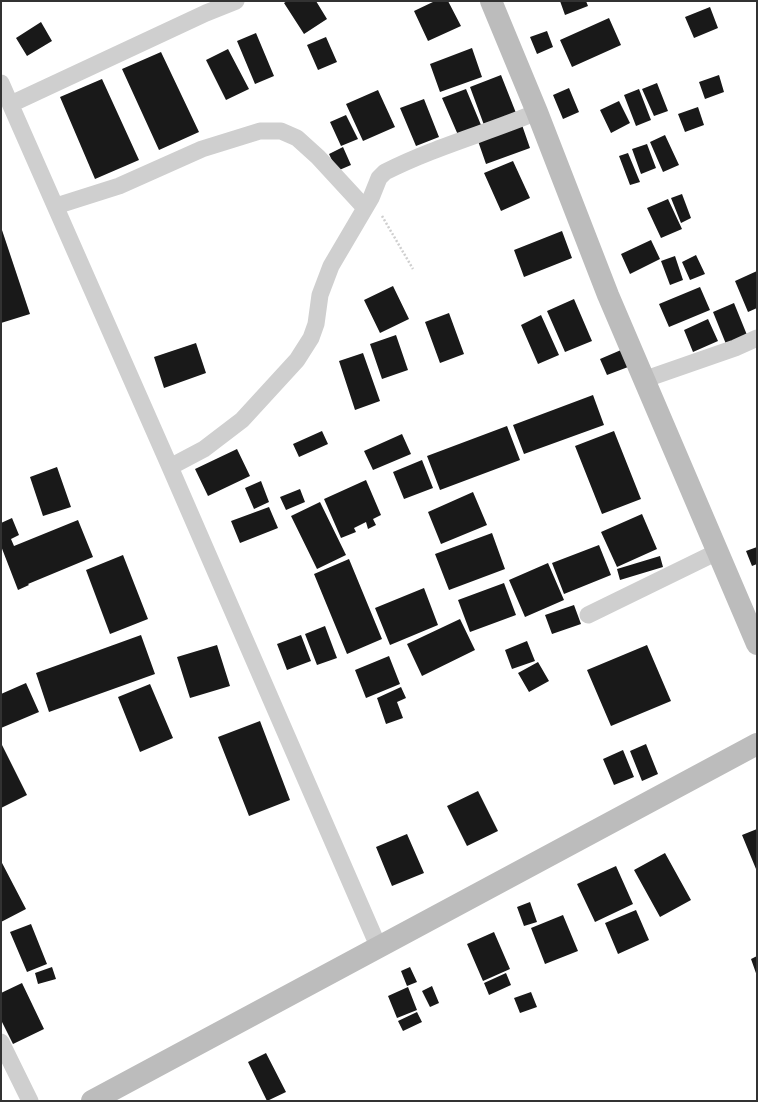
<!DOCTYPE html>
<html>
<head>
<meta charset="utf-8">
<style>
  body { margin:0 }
  #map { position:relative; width:758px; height:1102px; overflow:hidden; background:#fff; font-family:Inter,sans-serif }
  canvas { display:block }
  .frame { position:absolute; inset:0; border:2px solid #323232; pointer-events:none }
</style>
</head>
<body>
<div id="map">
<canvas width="758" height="1102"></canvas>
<div class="frame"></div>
</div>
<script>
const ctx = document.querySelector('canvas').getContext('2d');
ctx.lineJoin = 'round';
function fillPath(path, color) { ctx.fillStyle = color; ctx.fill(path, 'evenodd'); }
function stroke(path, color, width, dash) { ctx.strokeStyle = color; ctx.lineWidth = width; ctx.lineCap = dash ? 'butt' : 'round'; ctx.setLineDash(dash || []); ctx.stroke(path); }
const building = new Path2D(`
  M287,1H316L327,19L304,34L284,3Z
  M435,1H448L461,26L428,41L414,11Z
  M560,1H586L588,6L565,15Z
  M710,7L718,28L694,38L685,17Z
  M609,18L621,45L572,67L560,40Z
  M41,22L52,41L27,56L16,38Z
  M547,31L553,47L537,54L530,37Z
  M256,33L274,76L255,84L237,41Z
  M326,37L337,62L318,70L307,45Z
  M472,48L482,77L440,92L430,64Z
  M228,49L249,89L226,100L206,60Z
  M161,52L199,132L159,150L122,69Z
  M501,75L516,113L484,125L470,87Z
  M719,75L724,92L705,99L699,82Z
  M102,79L139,160L95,179L60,97Z
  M657,83L668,111L654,116L642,89Z
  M569,88L579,112L563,119L553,95Z
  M466,89L481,125L458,135L442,98Z
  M639,89L651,120L636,126L624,95Z
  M378,90L395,127L363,141L346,104Z
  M424,99L439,137L416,146L400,108Z
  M619,101L630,123L611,133L600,110Z
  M698,107L704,125L685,132L678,114Z
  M346,115L358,139L341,146L330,122Z
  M522,125L530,148L486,164L478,141Z
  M665,135L679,165L663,172L650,142Z
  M647,144L656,168L641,174L632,149Z
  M343,147L351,165L337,171L329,154Z
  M628,153L640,182L630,185L619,156Z
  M513,161L530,198L501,211L484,173Z
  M682,194L691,218L681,223L671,198Z
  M668,199L682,229L661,238L647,208Z
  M1,227L30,314L1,323Z
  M562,231L572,258L524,277L514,250Z
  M651,240L660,259L630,274L621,254Z
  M696,255L705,274L690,280L682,262Z
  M675,256L683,280L670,285L661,261Z
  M757,271V308L748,312L735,281Z
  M393,286L409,319L380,333L364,300Z
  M700,287L710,310L669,327L659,304Z
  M574,299L592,341L565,352L547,311Z
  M734,303L747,335L726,344L713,312Z
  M449,313L464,354L440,363L425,322Z
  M541,315L559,355L538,364L521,325Z
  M708,319L718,341L693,352L684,330Z
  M396,335L408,370L382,379L370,344Z
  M196,343L206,373L164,388L154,357Z
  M621,350L628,367L607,375L600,359Z
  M363,353L380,401L355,410L339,361Z
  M593,395L604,425L524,454L513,425Z
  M507,426L520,460L440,490L427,456Z
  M322,431L328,444L299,457L293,444Z
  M614,431L641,499L602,514L575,446Z
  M402,434L411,454L373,470L364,451Z
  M237,449L250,476L208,496L195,469Z
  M422,460L433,488L404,499L393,472Z
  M57,467L71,507L43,516L30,477Z
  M366,480L381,515L373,519L376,525L368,529L366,522L354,528L356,532L341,538L324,499Z
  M261,481L269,502L254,509L245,488Z
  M300,489L305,502L286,510L280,497Z
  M473,492L487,525L441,544L428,512Z
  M320,502L346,555L317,569L291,516Z
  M269,507L278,528L240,543L231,521Z
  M642,514L657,549L617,567L601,532Z
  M12,518L19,535L11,539L14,546L78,520L93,557L28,584L29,585L18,590L1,546V523Z
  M492,533L505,569L449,590L435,554Z
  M599,545L611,575L564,594L552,563Z
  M757,547V564L752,566L746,551Z
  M123,555L148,619L110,634L86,570Z
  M660,556L663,567L620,580L617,569Z
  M349,559L382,639L347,654L314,574Z
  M548,563L564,600L525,617L509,580Z
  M504,583L516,615L470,632L458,600Z
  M424,588L438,625L390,645L375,608Z
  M574,605L581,624L552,634L545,615Z
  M460,619L475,650L422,676L407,644Z
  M325,626L337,658L317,665L305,634Z
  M141,635L155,674L49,712L36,673Z
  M301,635L311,661L287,670L277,644Z
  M527,641L535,661L512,669L505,650Z
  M217,645L230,686L190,698L177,657Z
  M647,645L671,701L611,726L587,670Z
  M389,656L400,684L366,698L355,670Z
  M538,662L549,681L529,692L518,673Z
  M26,683L39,712L1,728V694Z
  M150,684L173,738L140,752L118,697Z
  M401,687L406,698L397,702L403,718L386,724L377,698Z
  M260,721L290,800L249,816L218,737Z
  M1,743L27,795L1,808Z
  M646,744L658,774L642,781L630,751Z
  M623,750L634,777L614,785L603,759Z
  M478,791L498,831L467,846L447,806Z
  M757,829V869H756L742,835Z
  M407,834L424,873L392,886L376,847Z
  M665,853L691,900L660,917L634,870Z
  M1,861L26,909L1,922Z
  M616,866L633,904L595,922L577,884Z
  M530,902L537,922L524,926L517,907Z
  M636,910L649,940L618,954L605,923Z
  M563,915L578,951L545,964L531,928Z
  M31,924L47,964L27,972L10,932Z
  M494,932L510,969L483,981L467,944Z
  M757,956V976L751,959Z
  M52,967L56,979L38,984L35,973Z
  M410,967L417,982L407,986L401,971Z
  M506,973L511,985L489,995L484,983Z
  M22,983L44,1029L13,1044L1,1020V993Z
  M432,986L439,1003L430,1007L422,991Z
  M408,987L417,1010L397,1018L388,996Z
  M531,992L537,1007L520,1013L514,998Z
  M417,1012L422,1022L403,1031L398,1021Z
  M266,1053L286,1092L267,1101L248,1062Z`);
const path = new Path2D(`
  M382,216L413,269`);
const street = new Path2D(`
  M1,83L170,467L379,948
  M11,104L206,13L236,1
  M56,206L119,186L202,149L260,131H281L297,138L318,157L365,208
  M643,380L735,348L757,338
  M170,467L204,449L242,420L297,360L311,338L316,324L320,295L331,266L371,198L379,178L385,172C434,147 487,133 537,112
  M588,615L717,552
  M1,1042L30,1101`);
const secondary = new Path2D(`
  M491,1L537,112L608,295L757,644
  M92,1101L757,744`);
fillPath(building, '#191919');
stroke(path, '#cfcfcf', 2.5, [2, 2]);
stroke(street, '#cfcfcf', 17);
stroke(secondary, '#bcbcbc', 22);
</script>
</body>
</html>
